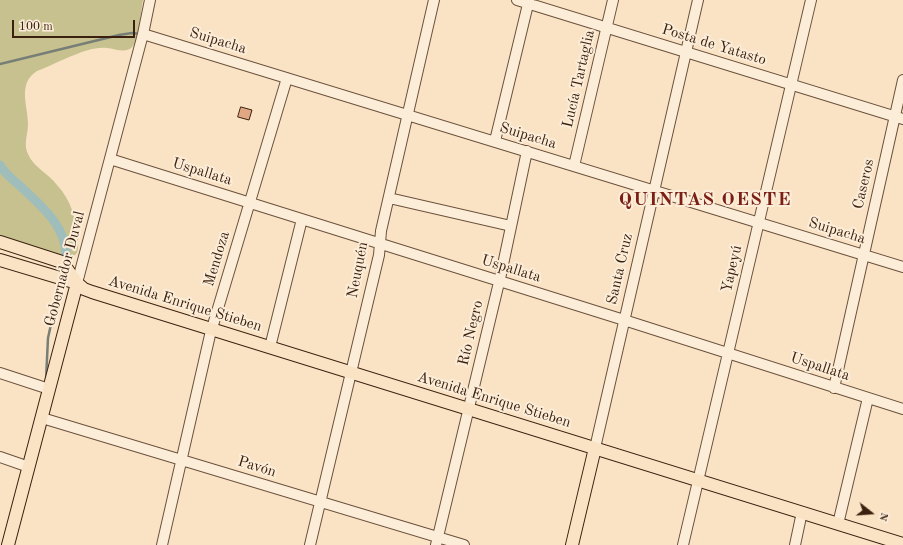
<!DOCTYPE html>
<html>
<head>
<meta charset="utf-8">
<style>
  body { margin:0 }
  #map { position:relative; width:903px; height:545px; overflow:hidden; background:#fae3c4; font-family:"Old Standard TT",serif }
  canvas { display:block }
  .north { position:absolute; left:851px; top:493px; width:40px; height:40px; -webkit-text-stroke:3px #fcedd9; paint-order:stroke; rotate:107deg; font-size:11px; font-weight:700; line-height:16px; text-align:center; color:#3b200f }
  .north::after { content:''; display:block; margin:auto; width:14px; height:18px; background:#3b200f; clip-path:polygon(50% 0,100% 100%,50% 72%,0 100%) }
  .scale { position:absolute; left:12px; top:20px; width:123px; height:18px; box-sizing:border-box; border:2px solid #3b200f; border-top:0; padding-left:5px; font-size:12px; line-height:14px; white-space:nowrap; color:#3b200f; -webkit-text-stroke:3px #fcedd9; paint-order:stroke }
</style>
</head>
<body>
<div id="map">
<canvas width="903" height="545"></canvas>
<div class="north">N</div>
<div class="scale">100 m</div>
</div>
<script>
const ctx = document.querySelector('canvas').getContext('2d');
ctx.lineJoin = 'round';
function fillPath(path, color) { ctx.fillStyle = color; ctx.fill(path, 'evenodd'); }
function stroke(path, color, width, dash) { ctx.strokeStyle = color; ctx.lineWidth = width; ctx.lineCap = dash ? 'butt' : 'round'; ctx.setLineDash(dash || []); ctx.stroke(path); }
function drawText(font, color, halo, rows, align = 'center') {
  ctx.font = font + ' "Old Standard TT",serif'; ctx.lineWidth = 4; ctx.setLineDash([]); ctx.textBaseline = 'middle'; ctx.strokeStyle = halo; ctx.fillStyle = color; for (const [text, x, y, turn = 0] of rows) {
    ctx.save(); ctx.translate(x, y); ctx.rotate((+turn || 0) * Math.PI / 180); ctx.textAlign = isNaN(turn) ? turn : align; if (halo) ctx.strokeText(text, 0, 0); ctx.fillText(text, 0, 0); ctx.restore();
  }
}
const green = new Path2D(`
  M0,0H143C141,10 139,38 133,46C127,54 116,49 107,48C88,45 56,64 37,71C17,84 28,105 28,124C28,135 23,144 28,154C33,167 49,174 57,185C71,200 77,220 78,241C78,246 79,252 75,255C72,257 69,257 66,257L0,236Z`);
const stream = new Path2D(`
  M0,64L119,35L132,33L141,34
  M46,380L48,338L59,288`);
const canal = new Path2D(`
  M0,165C4,173 12,179 19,185C40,205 67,226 66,257`);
const building = new Path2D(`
  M241,107L252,110L249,120L238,117Z`);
const minor = new Path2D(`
  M517,0L903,119
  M143,34L903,267
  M495,141L529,0
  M110,159L624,320L903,409
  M574,166L613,0
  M389,198L511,226
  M77,283L143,34L150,0
  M270,347L302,219
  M0,373L49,389
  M834,388L903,80
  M42,418L464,545
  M595,448L698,0
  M0,457L29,467
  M838,524L868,398
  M162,545L210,335L287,78
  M310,545L379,255L381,231L434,0
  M436,545L501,274L527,151
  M683,545L811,0
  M795,545L802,512`);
const major = new Path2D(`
  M0,242L62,262L77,283L84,289L92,292L903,544
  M0,260L77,283
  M8,545L77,283
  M572,545L595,448`);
const streetNames = [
  ["Suipacha",218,41,17],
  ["Posta de Yatasto",714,45,17],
  ["Lucía Tartaglia",579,79,-77],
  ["Suipacha",528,136,17],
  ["Uspallata",202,172,17],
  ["Caseros",864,184,-77],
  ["Suipacha",837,231,17],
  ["Mendoza",217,259,-73],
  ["Gobernador Duval",65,269,-75],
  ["Uspallata",511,269,17],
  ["Santa Cruz",620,269,-77],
  ["Yapeyú",732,269,-77],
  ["Neuquén",358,270,-79],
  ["Avenida Enrique Stieben",185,304,17],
  ["Río Negro",471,333,-77],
  ["Uspallata",820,367,18],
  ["Avenida Enrique Stieben",494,400,17],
  ["Pavón",257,467,17]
];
const districtNames = [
  ["QUINTAS OESTE",705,200]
];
fillPath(green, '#c6c18f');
stroke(stream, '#777e76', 2.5);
stroke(canal, '#9fbdba', 9);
fillPath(building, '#dfa883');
stroke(building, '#3b200f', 1);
stroke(minor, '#6b513c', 12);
stroke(major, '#3b200f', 14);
stroke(minor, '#fcedd9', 10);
stroke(major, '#fae3c4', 12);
drawText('15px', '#3b200f', '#fcedd9', streetNames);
ctx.letterSpacing = '1px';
drawText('bold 19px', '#7a1f14', '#fcedd9', districtNames);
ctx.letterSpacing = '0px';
</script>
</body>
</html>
